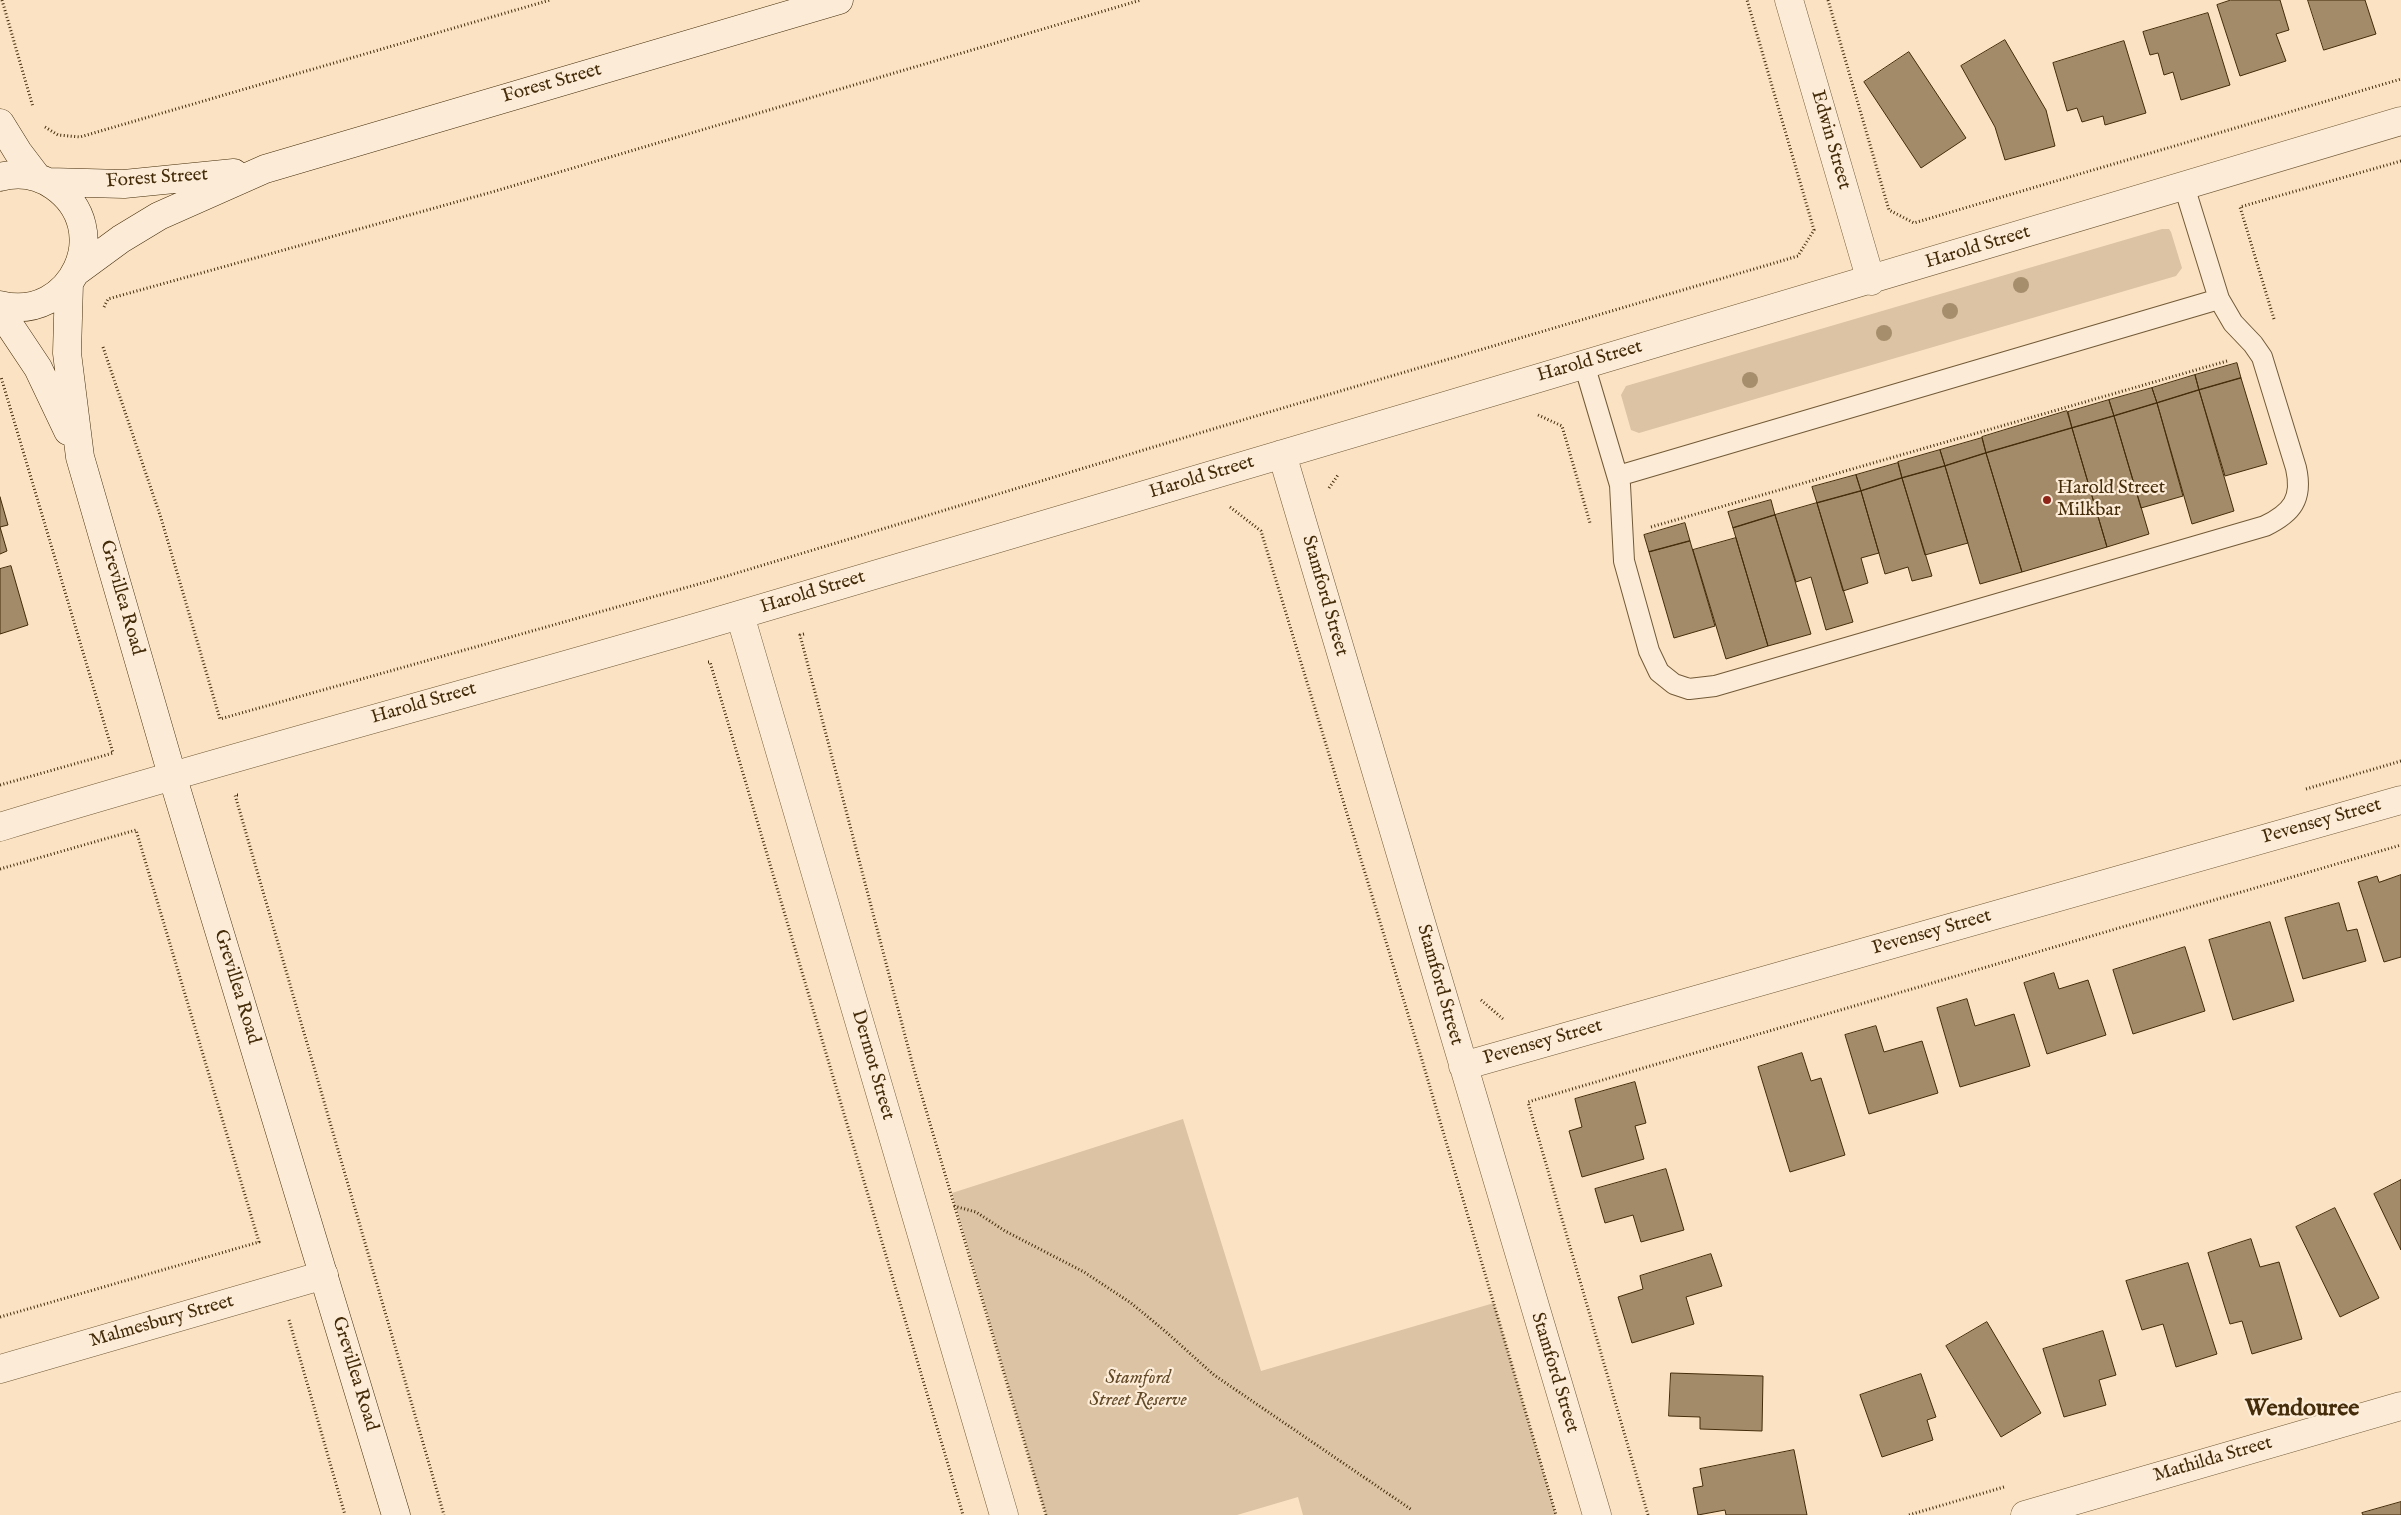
<!DOCTYPE html>
<html>
<head>
<meta charset="utf-8">
<style>
  body { margin:0 }
  canvas { display:block; background:#fae2c2 }
</style>
</head>
<body>
<canvas width="2401" height="1515"></canvas>
<script>
const ctx = document.querySelector('canvas').getContext('2d');
ctx.lineJoin = 'round';
function fillPath(path, color) { ctx.fillStyle = color; ctx.fill(path, 'evenodd'); }
function stroke(path, color, width, dash) { ctx.strokeStyle = color; ctx.lineWidth = width; ctx.lineCap = dash ? 'butt' : 'round'; ctx.setLineDash(dash || []); ctx.stroke(path); }
function drawText(font, color, halo, rows, align = 'center') {
  ctx.font = font + ' "IM FELL English",serif'; ctx.lineWidth = 4.5; ctx.setLineDash([]); ctx.textBaseline = 'middle'; ctx.strokeStyle = halo; ctx.fillStyle = color; for (const [text, x, y, turn = 0] of rows) {
    ctx.save(); ctx.translate(x, y); ctx.rotate((+turn || 0) * Math.PI / 180); ctx.textAlign = isNaN(turn) ? turn : align; if (halo) ctx.strokeText(text, 0, 0); ctx.fillText(text, 0, 0); ctx.restore();
  }
}
const green = new Path2D(`
  M2162,229H2169L2171,232L2182,268L2176,276L1639,433L1631,430L1621,395L1626,386Z
  M1183,1119L1261,1371L1494,1303L1556,1515H1303L1298,1497L1237,1515H1046L952,1193Z`);
const building = new Path2D(`
  M2231,0H2280L2289,30L2276,34L2286,61L2240,76L2217,5Z
  M2308,0H2365L2376,34L2324,50Z
  M2208,13L2230,85L2181,100L2173,72L2164,75L2158,53L2150,55L2143,32Z
  M2005,40L2046,110L2055,146L2005,160L1995,127L1961,66Z
  M2124,41L2146,113L2105,125L2103,116L2082,122L2077,108L2067,111L2053,63Z
  M1909,52L1966,138L1921,168L1864,82Z
  M2237,363L2241,378L2199,390L2195,375Z
  M2195,375L2199,390L2157,403L2152,388Z
  M2241,378L2267,464L2225,476L2199,390Z
  M2152,388L2157,403L2114,416L2109,400Z
  M2199,390L2234,511L2192,524L2157,403Z
  M2109,400L2114,416L2072,428L2068,412Z
  M2157,403L2183,496L2141,508L2114,416Z
  M2067,411L2072,428L1986,453L1982,437Z
  M2114,416L2149,534L2107,547L2072,428Z
  M2072,428L2107,547L2022,572L1986,453Z
  M1982,438L1986,453L1945,466L1940,450Z
  M1940,450L1945,466L1902,478L1898,462Z
  M1986,453L2022,572L1980,584L1945,466Z
  M1898,463L1902,478L1861,491L1856,475Z
  M1945,466L1968,543L1925,555L1902,478Z
  M1856,475L1861,491L1817,503L1812,487Z
  M1902,478L1932,576L1912,581L1908,567L1885,574L1861,491Z
  M1861,491L1879,553L1861,558L1868,583L1843,591L1817,503Z
  M0,497L8,525L0,527L7,551L0,554Z
  M1771,500L1775,515L1733,528L1728,512Z
  M1817,503L1853,622L1826,630L1811,577L1796,582L1775,515Z
  M1775,515L1811,634L1768,646L1733,528Z
  M1685,523L1690,541L1649,552L1644,535Z
  M1736,538L1768,646L1726,659L1693,550Z
  M1690,541L1715,626L1674,638L1649,552Z
  M11,566L28,625L0,634V569Z
  M2401,875V957L2384,962L2358,882L2377,876L2379,882Z
  M2339,903L2347,931L2357,929L2366,961L2303,979L2285,918Z
  M2270,922L2294,1001L2233,1020L2209,940Z
  M2185,947L2205,1011L2133,1034L2113,970Z
  M2054,973L2059,989L2088,980L2106,1035L2047,1054L2024,983Z
  M1967,999L1975,1026L2014,1014L2030,1066L1960,1087L1937,1008Z
  M1876,1026L1884,1052L1922,1041L1938,1093L1869,1114L1845,1035Z
  M1802,1053L1811,1081L1821,1078L1845,1155L1790,1172L1758,1067Z
  M1635,1082L1646,1123L1635,1126L1644,1159L1582,1177L1569,1131L1582,1127L1575,1099Z
  M1666,1169L1684,1230L1641,1242L1633,1215L1605,1223L1595,1189Z
  M2401,1180V1250L2374,1194Z
  M2335,1208L2379,1298L2340,1317L2296,1227Z
  M2251,1239L2260,1267L2279,1262L2302,1339L2252,1354L2242,1321L2230,1324L2208,1253Z
  M1711,1254L1722,1286L1686,1297L1694,1324L1632,1343L1618,1297L1643,1289L1640,1276Z
  M2188,1263L2217,1354L2176,1367L2163,1324L2142,1330L2126,1281Z
  M1987,1322L2041,1413L2001,1437L1946,1346Z
  M2103,1331L2116,1375L2099,1380L2106,1405L2064,1417L2043,1349Z
  M1671,1373L1763,1376L1762,1431L1700,1429V1417L1669,1416Z
  M1921,1374L1936,1417L1927,1420L1933,1440L1882,1457L1860,1395Z
  M1794,1450L1807,1515H1726L1725,1510L1698,1515L1693,1488L1703,1486L1700,1469Z
  M2401,1502V1515H2363L2362,1513Z`);
const path = new Path2D(`
  M2,0L33,107
  M1828,0L1889,210L1914,223L2401,79
  M45,127L58,135L80,137L550,0
  M104,307L108,299L492,192L1141,0
  M2274,319L2240,207L2401,161
  M103,347L161,518L220,719L727,576L1266,413L1798,256L1814,230L1747,0
  M1538,415L1562,426L1590,523
  M1329,488L1338,475
  M1230,507L1261,531L1422,1060L1556,1515
  M1651,527L2227,361
  M804,634L800,635L913,1066L1046,1515
  M708,662H710L963,1515
  M0,785L113,753L1,377
  M2306,789L2401,761
  M238,795H235L444,1515
  M0,869L136,830L259,1242L0,1317
  M1481,1000L1503,1019
  M954,1206L976,1212L1005,1231L1084,1272L1131,1303L1165,1331L1214,1375L1412,1510
  M289,1320L345,1515
  M1648,1515L1528,1102L2401,845
  M1909,1515L2004,1487`);
const lane = new Path2D(`
  M1584,364L1620,485L1624,561L1649,651L1659,672L1674,684L1689,689L1715,686L2265,526C2292,513 2303,499 2296,468L2262,357L2253,344L2233,323L2219,299L2184,186
  M1618,476L2219,299`);
const street = new Path2D(`
  M1789,0L1871,281
  M1282,454L1597,1515
  M740,615L1004,1515
  M0,827C249,751 500,686 749,612C1300,450 1851,285 2401,121
  M1463,1066L2401,800
  M0,1369L324,1275
  M2025,1515L2401,1406`);
const secondary = new Path2D(`
  M0,123L18,152L37,177
  M0,177C19,172 38,175 54,186C116,229 72,323 0,305
  M49,182L124,184L234,173
  M76,272L121,239L159,216L265,169L839,0
  M69,283L67,353L80,457L172,775L396,1515
  M0,311L38,368L68,431`);
const trees = [
  [2021,285],
  [1950,311],
  [1884,333],
  [1750,380]
];
const markers = [
  [2047,500,5,"#8f2418"]
];
const streetNames = [
  ["Forest Street",552,84,-16],
  ["Edwin Street",1830,140,74],
  ["Forest Street",157,179,-4],
  ["Harold Street",1978,248,-17],
  ["Harold Street",1590,362,-16],
  ["Harold Street",1202,478,-17],
  ["Harold Street",813,593,-17],
  ["Stamford Street",1324,596,74],
  ["Grevillea Road",121,598,74],
  ["Harold Street",424,704,-16],
  ["Pevensey Street",2322,822,-16],
  ["Pevensey Street",1932,933,-16],
  ["Stamford Street",1439,985,74],
  ["Grevillea Road",236,987,73],
  ["Pevensey Street",1543,1043,-16],
  ["Dermot Street",872,1065,74],
  ["Malmesbury Street",162,1322,-16],
  ["Stamford Street",1554,1373,73],
  ["Grevillea Road",354,1374,73],
  ["Mathilda Street",2213,1460,-16]
];
const poiNames = [
  ["Harold Street",2057,489],
  ["Milkbar",2057,511]
];
const parkNames = [
  ["Stamford",1138,1379],
  ["Street Reserve",1138,1401]
];
const districtNames = [
  ["Wendouree",2302,1410]
];
fillPath(green, '#dbc3a3');
fillPath(building, '#a38a69');
stroke(building, '#442b09', 1);
stroke(lane, '#725937', 22);
stroke(street, '#725937', 29);
stroke(secondary, '#442b09', 29);
stroke(path, '#442b09', 3, [1, 2.5]);
stroke(lane, '#fcecd7', 20);
stroke(street, '#fcecd7', 28);
stroke(secondary, '#fcecd7', 28);
ctx.fillStyle = '#a68e6d';
for (const [x, y] of trees) { ctx.beginPath(); ctx.arc(x, y, 8, 0, 2 * Math.PI); ctx.fill(); }
for (const [x, y, r, color] of markers) { const dot = new Path2D(); dot.arc(x, y, r, 0, 2 * Math.PI); ctx.fillStyle = color; ctx.fill(dot); stroke(dot, '#fcecd7', 2); }
drawText('19px', '#442b09', '#fcecd7', streetNames);
drawText('19px', '#442b09', '#fcecd7', poiNames, 'left');
drawText('italic 19px', '#624928', '#fcecd7', parkNames);
drawText('bold 24px', '#442b09', '#fcecd7', districtNames);
</script>
</body>
</html>
